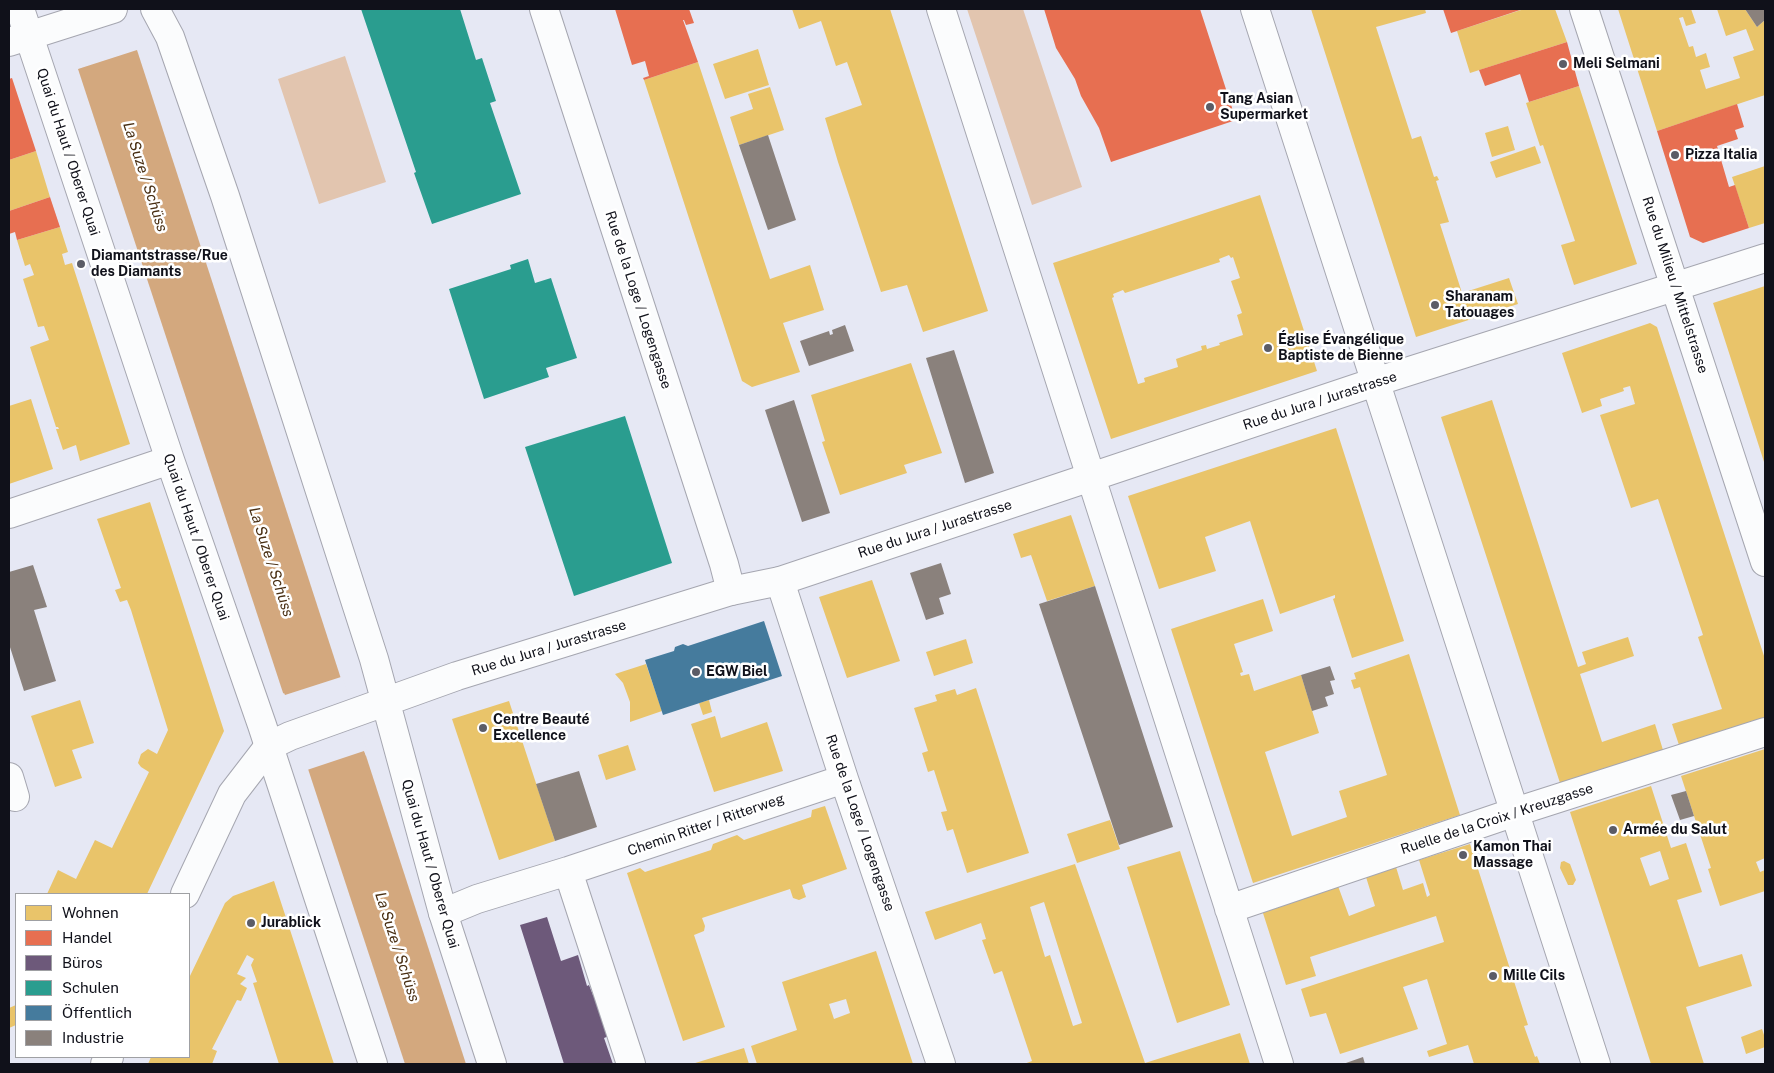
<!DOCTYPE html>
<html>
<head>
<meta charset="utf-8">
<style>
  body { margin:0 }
  #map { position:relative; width:1774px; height:1073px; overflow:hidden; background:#e6e8f4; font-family:"Public Sans",sans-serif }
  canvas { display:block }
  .frame { position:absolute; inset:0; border:10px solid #10111a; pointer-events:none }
  .legend { position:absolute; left:15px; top:893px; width:175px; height:165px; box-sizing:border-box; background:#fff; border:1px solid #9fa0a3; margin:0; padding:6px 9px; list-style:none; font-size:15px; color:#10111a }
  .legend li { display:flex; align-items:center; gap:10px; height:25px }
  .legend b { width:25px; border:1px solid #9fa0a3 }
</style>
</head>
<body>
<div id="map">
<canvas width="1774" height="1073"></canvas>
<div class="frame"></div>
<ul class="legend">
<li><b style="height:14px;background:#e9c46a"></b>Wohnen</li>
<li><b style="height:14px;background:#e76f51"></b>Handel</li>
<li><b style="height:14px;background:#6d597a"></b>Büros</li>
<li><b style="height:14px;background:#2a9d8f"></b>Schulen</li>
<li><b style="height:14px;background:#457b9d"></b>Öffentlich</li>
<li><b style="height:14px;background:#8a817c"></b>Industrie</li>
</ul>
</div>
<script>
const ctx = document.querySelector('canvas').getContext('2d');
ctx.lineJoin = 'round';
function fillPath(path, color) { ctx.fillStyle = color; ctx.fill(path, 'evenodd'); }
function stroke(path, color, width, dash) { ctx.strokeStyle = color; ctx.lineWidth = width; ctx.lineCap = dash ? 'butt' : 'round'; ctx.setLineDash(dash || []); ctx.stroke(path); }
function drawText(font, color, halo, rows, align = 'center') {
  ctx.font = font + ' "Public Sans",sans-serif'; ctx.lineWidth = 5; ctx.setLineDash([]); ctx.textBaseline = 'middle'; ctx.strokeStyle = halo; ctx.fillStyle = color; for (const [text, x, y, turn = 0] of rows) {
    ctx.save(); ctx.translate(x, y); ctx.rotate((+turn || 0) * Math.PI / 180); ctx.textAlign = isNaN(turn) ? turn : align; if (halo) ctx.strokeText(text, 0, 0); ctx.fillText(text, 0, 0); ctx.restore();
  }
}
const green = new Path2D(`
  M967,9H1023L1082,187L1032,205Z
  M345,56L386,182L319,204L278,79Z`);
const water = new Path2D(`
  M137,50L466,1064H405L78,69Z`);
const pier = new Path2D(`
  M138,47L137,49L76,69L78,66Z
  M341,672L368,753L366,756L364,751L307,770L309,776L307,775L281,695L284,693L285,695L341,677L340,673Z`);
const homes = new Path2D(`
  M792,9H890L988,311L923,332L907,285L881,292L838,162L825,118L862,105L847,62L836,66L821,21L799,29Z
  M1311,9H1425L1426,13L1376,27L1412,139L1421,136L1434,177L1437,176L1439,180L1436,181L1449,222L1440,224L1462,293L1509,278L1518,304L1416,337Z
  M1524,9H1555L1567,42L1470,73L1457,31Z
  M1618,9H1691L1696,23L1686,26L1683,17L1679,18L1689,47L1693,46L1696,57L1706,53L1710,67L1700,70L1706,89L1740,78L1733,57L1754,50L1746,29L1726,36L1717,9H1745L1757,27L1765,20V95L1657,131Z
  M758,49L769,85L725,99L713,64Z
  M698,62L770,279L810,265L824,310L783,323L800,372L752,387L742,381L644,80Z
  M1579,86L1637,264L1574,285L1561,245L1575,241L1543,145L1540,146L1526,103Z
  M770,87L784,130L739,145L730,117L753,109L748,94Z
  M1508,126L1515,150L1492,157L1485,133Z
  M1535,146L1541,163L1496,178L1490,162Z
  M36,151L50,197L9,211V160Z
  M1765,166V223L1749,228L1732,177Z
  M1260,195L1317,371L1111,439L1053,263ZM1229,255L1231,258L1233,257L1240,278L1231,281L1242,313L1237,315L1243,335L1219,343L1220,345L1207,349L1206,345L1201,346L1202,350L1176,359L1178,367L1144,378L1145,382L1138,384L1112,298L1114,297L1113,294L1123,290L1125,293L1220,262L1219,259Z
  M60,227L68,252L62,254L65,265L72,263L130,444L80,461L76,445L63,450L56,429H59L58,427H56L30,347L49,340L44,326L38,327L23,279L34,275L30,264L25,266L17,240Z
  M1765,286V465L1713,303Z
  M1650,323L1657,327L1765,659V717L1679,745L1672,724L1722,709L1698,637L1703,635L1658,499L1631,508L1600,415L1635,404L1630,386L1623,388L1624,391L1600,399L1602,406L1582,413L1562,353Z
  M911,363L942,453L904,465L907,473L840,495L822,442L825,441L811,395Z
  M31,399L53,469L9,484V406Z
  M1492,400L1578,667L1586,664L1582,652L1628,637L1634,656L1580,674L1602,742L1655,724L1663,750L1560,783L1441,417Z
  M1336,428L1404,641L1352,658L1333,599L1335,598V595L1280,614L1250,521L1205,537L1216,571L1159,589L1128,496Z
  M150,502L224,731L147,894H47L58,870L76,879L95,840L112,848L149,772L141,767L138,763L141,754L148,749L157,754L168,730L131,610L127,600L120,602L115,590L121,588L97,519Z
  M1071,515L1095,586L1047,601L1031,555L1021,558L1013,534Z
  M872,580L900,661L847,678L819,597Z
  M1263,599L1273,631L1234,644L1243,672L1240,673L1241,676L1249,674L1254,691L1301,675L1319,733L1265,752L1292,836L1347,817L1339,791L1387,775L1360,687L1354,689L1351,680L1356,679L1354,673L1409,654L1460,815L1253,883L1171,629Z
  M966,639L973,663L934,676L926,652Z
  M646,664L662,711L630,722V702L623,683L615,674Z
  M976,688L1029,853L967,873L953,829L947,831L941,812L947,811L934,770L928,772L922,753L928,751L914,708L937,701L935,695L955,689L957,695Z
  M80,700L94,743L72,750L82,778L55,787L31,716Z
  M709,700L712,712L703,715L699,703Z
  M509,701L555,841L499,860L452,719Z
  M715,716L721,738L767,722L783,771L714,792L691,724Z
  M628,745L636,770L606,780L598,755Z
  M1765,749V858L1756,862L1760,872L1765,870V891L1720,906L1708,869L1711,868L1681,776Z
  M1651,786L1671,848L1686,843L1702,892L1677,900L1699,967L1742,954L1752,986L1686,1007L1704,1064H1651L1570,812ZM1660,851L1669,879L1650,886L1640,858Z
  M825,806L847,869L802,885L806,897L799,900L793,898L790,889L702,918L705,926L704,931L694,935L725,1027L683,1041L627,873L640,868L645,872L711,850L713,844L737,835L744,840L811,817L812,810Z
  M1110,820L1120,849L1077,863L1067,834Z
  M1470,844L1528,1025L1524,1026L1535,1057L1537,1056L1540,1064H1474L1468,1045L1429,1057L1427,1051L1447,1044L1427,979L1403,987L1418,1029L1340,1054L1326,1013L1310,1017L1301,989L1444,942L1436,916L1310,957L1316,976L1286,985L1262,910L1338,886L1349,916L1375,906L1366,877L1396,867L1403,890L1423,883L1427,897L1430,895L1419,860Z
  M1180,851L1230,1005L1177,1023L1127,867Z
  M1564,861L1570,864L1576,880L1573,885H1568L1560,868L1561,862Z
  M1075,864L1145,1063L1240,1033L1250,1064H1024L1032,1061L1002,971L994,974L982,940L986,939L981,923L935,940L925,912ZM1044,902L1082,1023L1073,1026L1050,955L1045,957L1030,907Z
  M274,881L334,1064H279L253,983L257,982L251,965L254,959L247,955L237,974L246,978L240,984L247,988L241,1001L237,1000L212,1049L217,1051L212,1064L206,1063L205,1064H148L151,1057H189V978L225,903L233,896Z
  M876,951L913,1064H757L751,1046L797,1030L782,982ZM846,999L850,1013L834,1019L829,1004Z
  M16,1005V1025L9,1028V1008Z
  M1762,1029L1765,1038V1047L1746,1054L1741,1037Z
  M744,1048L749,1064H692Z`);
const shops = new Path2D(`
  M615,9H689L694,23L686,25L684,20H683L698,62L644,80L643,78L649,76L645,61L632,65Z
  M1044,9H1200L1236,120L1111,162L1099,128L1081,96L1075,79L1056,48Z
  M1443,9H1523L1451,33Z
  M1567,42L1579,86L1529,102L1520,74L1485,86L1479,70Z
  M12,78L36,151L9,160V79Z
  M1737,104L1744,127L1735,130L1738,139L1717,146L1729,187L1735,185L1749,228L1703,243L1690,237L1657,131Z
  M50,197L60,227L17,240L15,232L9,234V211Z`);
const offices = new Path2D(`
  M547,917L561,961L578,955L587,986L589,985L593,995H596L609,1036L604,1038L613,1064H564L520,925Z`);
const schools = new Path2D(`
  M361,9H460L476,60L482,58L496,101L490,103L521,194L432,224L414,173L416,172Z
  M528,259L535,283L551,278L577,358L546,368L549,377L484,399L449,289L511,269L510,265Z
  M625,416L672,563L574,596L525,447Z`);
const public = new Path2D(`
  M764,621L782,676L663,715L645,660L674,651L675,647L683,644L688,646Z`);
const industry = new Path2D(`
  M1745,9H1765V20L1757,27Z
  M768,135L796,220L768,230L739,145Z
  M845,325L854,351L809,366L800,341L829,331L830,335L833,334L832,330Z
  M954,350L994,473L965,483L926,358Z
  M794,400L830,513L802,522L765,410Z
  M941,563L951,594L939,598L944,614L926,620L910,573Z
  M33,565L47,607L34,610L56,681L24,691L9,644V572Z
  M1095,586L1173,827L1119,845L1039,604Z
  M1330,666L1335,680L1330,681L1334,694L1325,697L1328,706L1312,711L1301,675Z
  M579,771L597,827L555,841L536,784Z
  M1686,791L1694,816L1680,820L1671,795Z
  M1363,1057L1365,1064H1343Z`);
const minor = new Path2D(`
  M20,9L170,460L262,725L373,1064
  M544,9L724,564L731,591
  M941,9L1279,1064
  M1584,9L1765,562
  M9,514L170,460
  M780,581L844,779L941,1064
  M9,777L15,797
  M568,871L631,1064
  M1229,909L1515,812L1765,732
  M443,913L477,899L568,871L844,779`);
const tertiary = new Path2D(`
  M155,9L170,37L225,196L374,659L443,913L492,1064
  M1255,9L1596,1064
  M185,894L232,794L269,746L290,736L457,676L731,591L780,581L1375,382L1765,258
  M105,1064L109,1057`);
const secondary = new Path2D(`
  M9,42L113,9`);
const markers = [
  [1563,64,5,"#5b5c66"],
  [1210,107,5,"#5b5c66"],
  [1675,155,5,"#5b5c66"],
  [81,264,5,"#5b5c66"],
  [1435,305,5,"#5b5c66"],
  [1268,348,5,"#5b5c66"],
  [696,672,5,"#5b5c66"],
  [483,728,5,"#5b5c66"],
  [1613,830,5,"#5b5c66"],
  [1463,855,5,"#5b5c66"],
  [251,923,5,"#5b5c66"],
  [1493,976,5,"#5b5c66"]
];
const poiNames = [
  ["Meli Selmani",1573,64],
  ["Tang Asian",1220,99],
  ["Supermarket",1220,115],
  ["Pizza Italia",1685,155],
  ["Diamantstrasse/Rue",91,256],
  ["des Diamants",91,272],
  ["Sharanam",1445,297],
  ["Tatouages",1445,313],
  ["Église Évangélique",1278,340],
  ["Baptiste de Bienne",1278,356],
  ["EGW Biel",706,672],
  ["Centre Beauté",493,720],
  ["Excellence",493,736],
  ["Armée du Salut",1623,830],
  ["Kamon Thai",1473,847],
  ["Massage",1473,863],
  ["Jurablick",261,923],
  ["Mille Cils",1503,976]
];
const streetNames = [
  ["Quai du Haut / Oberer Quai",68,152,72],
  ["Rue du Milieu / Mittelstrasse",1675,285,72],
  ["Rue de la Loge / Logengasse",638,300,72],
  ["Rue du Jura / Jurastrasse",1320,401,-18],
  ["Rue du Jura / Jurastrasse",935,529,-18],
  ["Quai du Haut / Oberer Quai",196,537,71],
  ["Rue du Jura / Jurastrasse",549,648,-17],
  ["Ruelle de la Croix / Kreuzgasse",1497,819,-18],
  ["Rue de la Loge / Logengasse",860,823,71],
  ["Chemin Ritter / Ritterweg",706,825,-19],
  ["Quai du Haut / Oberer Quai",430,864,74]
];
const waterNames = [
  ["La Suze / Schüss",145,177,72],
  ["La Suze / Schüss",271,562,72],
  ["La Suze / Schüss",397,947,72]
];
fillPath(green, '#e2c5af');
fillPath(water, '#d3a87e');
fillPath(pier, '#e6e8f4');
fillPath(homes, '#e9c46a');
fillPath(shops, '#e76f51');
fillPath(offices, '#6d597a');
fillPath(schools, '#2a9d8f');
fillPath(public, '#457b9d');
fillPath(industry, '#8a817c');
stroke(minor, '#a5a6b0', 30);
stroke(tertiary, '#a5a6b0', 30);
stroke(secondary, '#a5a6b0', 30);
stroke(minor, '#fbfcfd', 28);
stroke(tertiary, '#fbfcfd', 28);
stroke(secondary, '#fbfcfd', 28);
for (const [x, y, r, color] of markers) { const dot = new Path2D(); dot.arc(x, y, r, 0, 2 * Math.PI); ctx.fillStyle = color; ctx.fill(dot); stroke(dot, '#fff', 2); }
drawText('bold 14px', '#10111a', '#fff', poiNames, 'left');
drawText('14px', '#10111a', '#fff', streetNames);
drawText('italic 15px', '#482e12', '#fff', waterNames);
</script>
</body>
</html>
